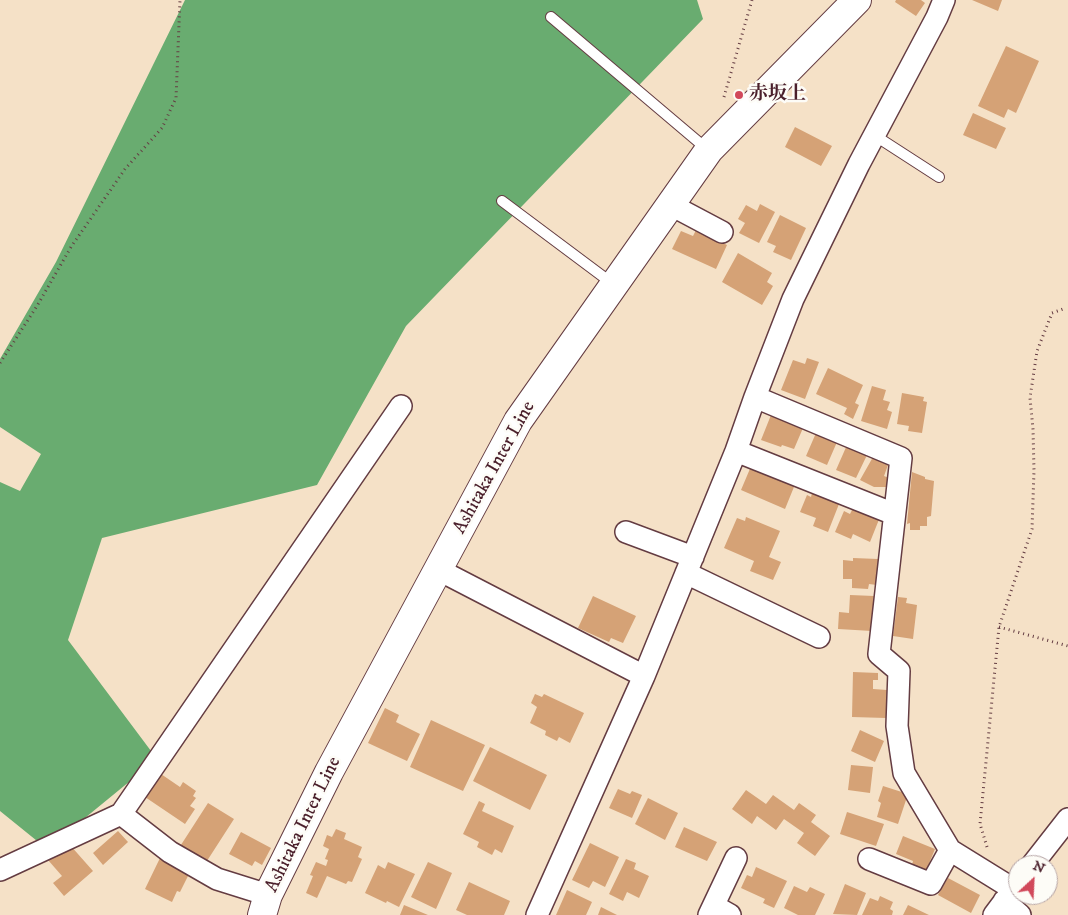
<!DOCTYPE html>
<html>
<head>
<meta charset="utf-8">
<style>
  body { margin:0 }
  #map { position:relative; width:1068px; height:915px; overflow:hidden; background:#f5e1c7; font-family:"IM FELL DW Pica",serif }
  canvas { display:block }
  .north { position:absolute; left:1008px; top:855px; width:50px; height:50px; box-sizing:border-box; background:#fdfcf7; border:1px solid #b5a4a5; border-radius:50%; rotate:25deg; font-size:14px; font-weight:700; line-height:20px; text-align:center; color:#4a1f2b }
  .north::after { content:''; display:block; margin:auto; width:18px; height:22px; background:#d1495b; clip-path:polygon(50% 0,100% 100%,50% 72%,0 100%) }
</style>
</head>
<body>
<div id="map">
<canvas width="1068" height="915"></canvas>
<div class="north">N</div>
</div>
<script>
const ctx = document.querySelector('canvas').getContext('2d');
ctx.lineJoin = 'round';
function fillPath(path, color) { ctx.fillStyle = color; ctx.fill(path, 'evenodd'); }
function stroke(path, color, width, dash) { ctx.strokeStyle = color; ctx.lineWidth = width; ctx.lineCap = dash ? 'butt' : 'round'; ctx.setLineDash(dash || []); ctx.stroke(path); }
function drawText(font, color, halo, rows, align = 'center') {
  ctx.font = font + ' "IM FELL DW Pica","Noto Serif JP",serif'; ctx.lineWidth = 5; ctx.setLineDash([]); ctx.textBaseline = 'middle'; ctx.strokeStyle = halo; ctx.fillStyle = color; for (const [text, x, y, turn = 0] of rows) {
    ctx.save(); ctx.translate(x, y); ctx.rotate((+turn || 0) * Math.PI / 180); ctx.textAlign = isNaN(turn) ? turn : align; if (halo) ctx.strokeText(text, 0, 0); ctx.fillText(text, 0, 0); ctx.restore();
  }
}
const forest = new Path2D(`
  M185,0H697L703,19L406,326L317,485L102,538L68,640L157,759L47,849L0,811V482L20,491L41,454L0,427V359L56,262Z`);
const building = new Path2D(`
  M896,0H921L925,3L916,16L895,2Z
  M972,0H1002L998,11Z
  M1006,46L1039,61L1016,113L1008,109L1004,118L978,106Z
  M973,113L1006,128L996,149L963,135Z
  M795,127L832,146L821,166L785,147Z
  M760,204L775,212L759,243L739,233L745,223L738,219L746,205L757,211Z
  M780,215L806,228L791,260L773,252L776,246L767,242Z
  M696,230L727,245L716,269L672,249L681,231L693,236Z
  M738,253L772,273L767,282L773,286L762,305L722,282Z
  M807,358L819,362L805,399L781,390L793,360L805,364Z
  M828,368L863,385L855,403L859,405L853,419L844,414L847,408L816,394Z
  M872,386L886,390L883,400L890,402L887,410L892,412L887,429L861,421Z
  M902,393L924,397L923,401L927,402L922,433L908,431L909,426L897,424Z
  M771,415L803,428L794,449L782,445L781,447L761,440Z
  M816,433L837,442L827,465L806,456Z
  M847,445L867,455L856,478L836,470Z
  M873,457L888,465L884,476L889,478L886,487H874L860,480Z
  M752,464L796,482L785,509L741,490Z
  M912,472L925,477V479L934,481L931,516L927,517V526H920V530H910V523L907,524Z
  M812,493L839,504L828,532L813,526L816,518L800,512L807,495L811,497Z
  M854,506L880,517L870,542L853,534L851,539L835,532L844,511L850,514Z
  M746,517L780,531L769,557L781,562L773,580L750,571L754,561L724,548L737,518L745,521Z
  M853,558L878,559L877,585L869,584L868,589L852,588V579H843V560L853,561Z
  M850,595L874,596L872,631L838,629L839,612L849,613Z
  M593,596L636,616L623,643L611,638L609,642L578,628Z
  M898,597L907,598L906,603L917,605L913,639L893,636Z
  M853,672L878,673V680H873V689L887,690L886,718L852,717Z
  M535,694L542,697L544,694L584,713L570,743L559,737L557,741L545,735L546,731L530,723L537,707L531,703Z
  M385,708L399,715L396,722L420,734L407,761L368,743Z
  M431,720L485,745L463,791L410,767Z
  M860,730L884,741L875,762L851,751Z
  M490,747L547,775L530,810L473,781Z
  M851,765L873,767L870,793L848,790Z
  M161,774L180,787L183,782L196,791L193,796L196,798L190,806L195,809L185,824L145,797Z
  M883,786L908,794L898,824L877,817L881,803L878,801Z
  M618,789L630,794L632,791L642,795L632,818L609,808Z
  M746,790L766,804L773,795L794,810L799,803L816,815L811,822L830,836L815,856L797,843L804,833L784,819L776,830L757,816L752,824L732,809Z
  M648,798L678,813L665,840L635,824Z
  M479,801L485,804L482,811L514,826L502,853L495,849L492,855L477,847L479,842L463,834Z
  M208,803L234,819L205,864L179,848Z
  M847,812L884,824L876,846L840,834Z
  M684,827L717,842L707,861L675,847Z
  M336,829L346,833L344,839L362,847L358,857L362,859L352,882L348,881L346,884L327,876L317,898L306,893L313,876L310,875L316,862L326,866L328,860L325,859L329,849L323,846L327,835L332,837Z
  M118,831L128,842L103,865L93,853Z
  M241,832L271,848L262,865L255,861L252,866L229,854Z
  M903,836L935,849L926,871L912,865L913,861L896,854Z
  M590,843L619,857L605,887L593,881L589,888L572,880Z
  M70,845L93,871L64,896L53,883L62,876L48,860L62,847Z
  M160,858L190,872L180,892L177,891L172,902L145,889Z
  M626,859L636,863L634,869L649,876L639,898L627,892L623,901L609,894Z
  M388,862L415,874L399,907L387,901L386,903L365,893L378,865L385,869Z
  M428,862L452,873L436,909L411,897Z
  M756,867L787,881L774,908L763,903L765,899L741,888L747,875L752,877Z
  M948,878L980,895L971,913L938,895Z
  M469,882L510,901L504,915H467L456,910Z
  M845,884L866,893L857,915L833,914Z
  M794,886L807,892L810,887L825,894L815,915H798L784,908Z
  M567,890L592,902L586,915H556Z
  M880,896L893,902L890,909L893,911L892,915H862L870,898L878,901Z
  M404,905L428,915H400Z
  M908,905L929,915H903Z
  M601,907L617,915H598Z`);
const path = new Path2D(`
  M724,97L752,0
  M0,363L37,306L71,247L125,169L162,128L176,98L180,0
  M999,627L1068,646
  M987,847L980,824L999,627L1032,529L1034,471L1033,429L1030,398L1037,351L1052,313L1063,309`);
const lane = new Path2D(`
  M551,17L708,150
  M874,135L939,177
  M502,201L613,284`);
const street = new Path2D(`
  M671,205L722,232
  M755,397L901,458L879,654L899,671L897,726L904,773L950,850L1013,889
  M736,451L894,514
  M626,532L693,557
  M439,570L644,676
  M686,573L819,637
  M121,814L170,852L217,879L268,895
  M869,859L931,884L950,850
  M1032,865L1068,819
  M0,870L121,814L401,406
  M1004,901L1020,915
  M714,906L730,915
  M537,915L644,676L736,451L755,397L793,299L859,164L937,17L944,0
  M709,915L736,858
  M994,915L1018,883`);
const secondary = new Path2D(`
  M262,915L268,895L329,772L518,421L709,150L857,0`);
const markers = [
  [739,95,5,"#d1495b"]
];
const poiNames = [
  ["赤坂上",749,95]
];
const streetNames = [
  ["Ashitaka Inter Line",495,468,-61],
  ["Ashitaka Inter Line",304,825,-64]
];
fillPath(forest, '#69ac70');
fillPath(building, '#d5a276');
stroke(lane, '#643c42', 12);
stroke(street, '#643c42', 24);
stroke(secondary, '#643c42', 30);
stroke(path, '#643c42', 3, [1, 4]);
stroke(lane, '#fff', 10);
stroke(street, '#fff', 21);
stroke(secondary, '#fff', 28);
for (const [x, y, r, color] of markers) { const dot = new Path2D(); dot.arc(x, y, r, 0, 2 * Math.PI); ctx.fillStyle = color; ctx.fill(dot); stroke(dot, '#fdfcf7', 2); }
drawText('bold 19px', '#4a1f2b', '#fdfcf7', poiNames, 'left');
drawText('19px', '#4a1f2b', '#fdfcf7', streetNames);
</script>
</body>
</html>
